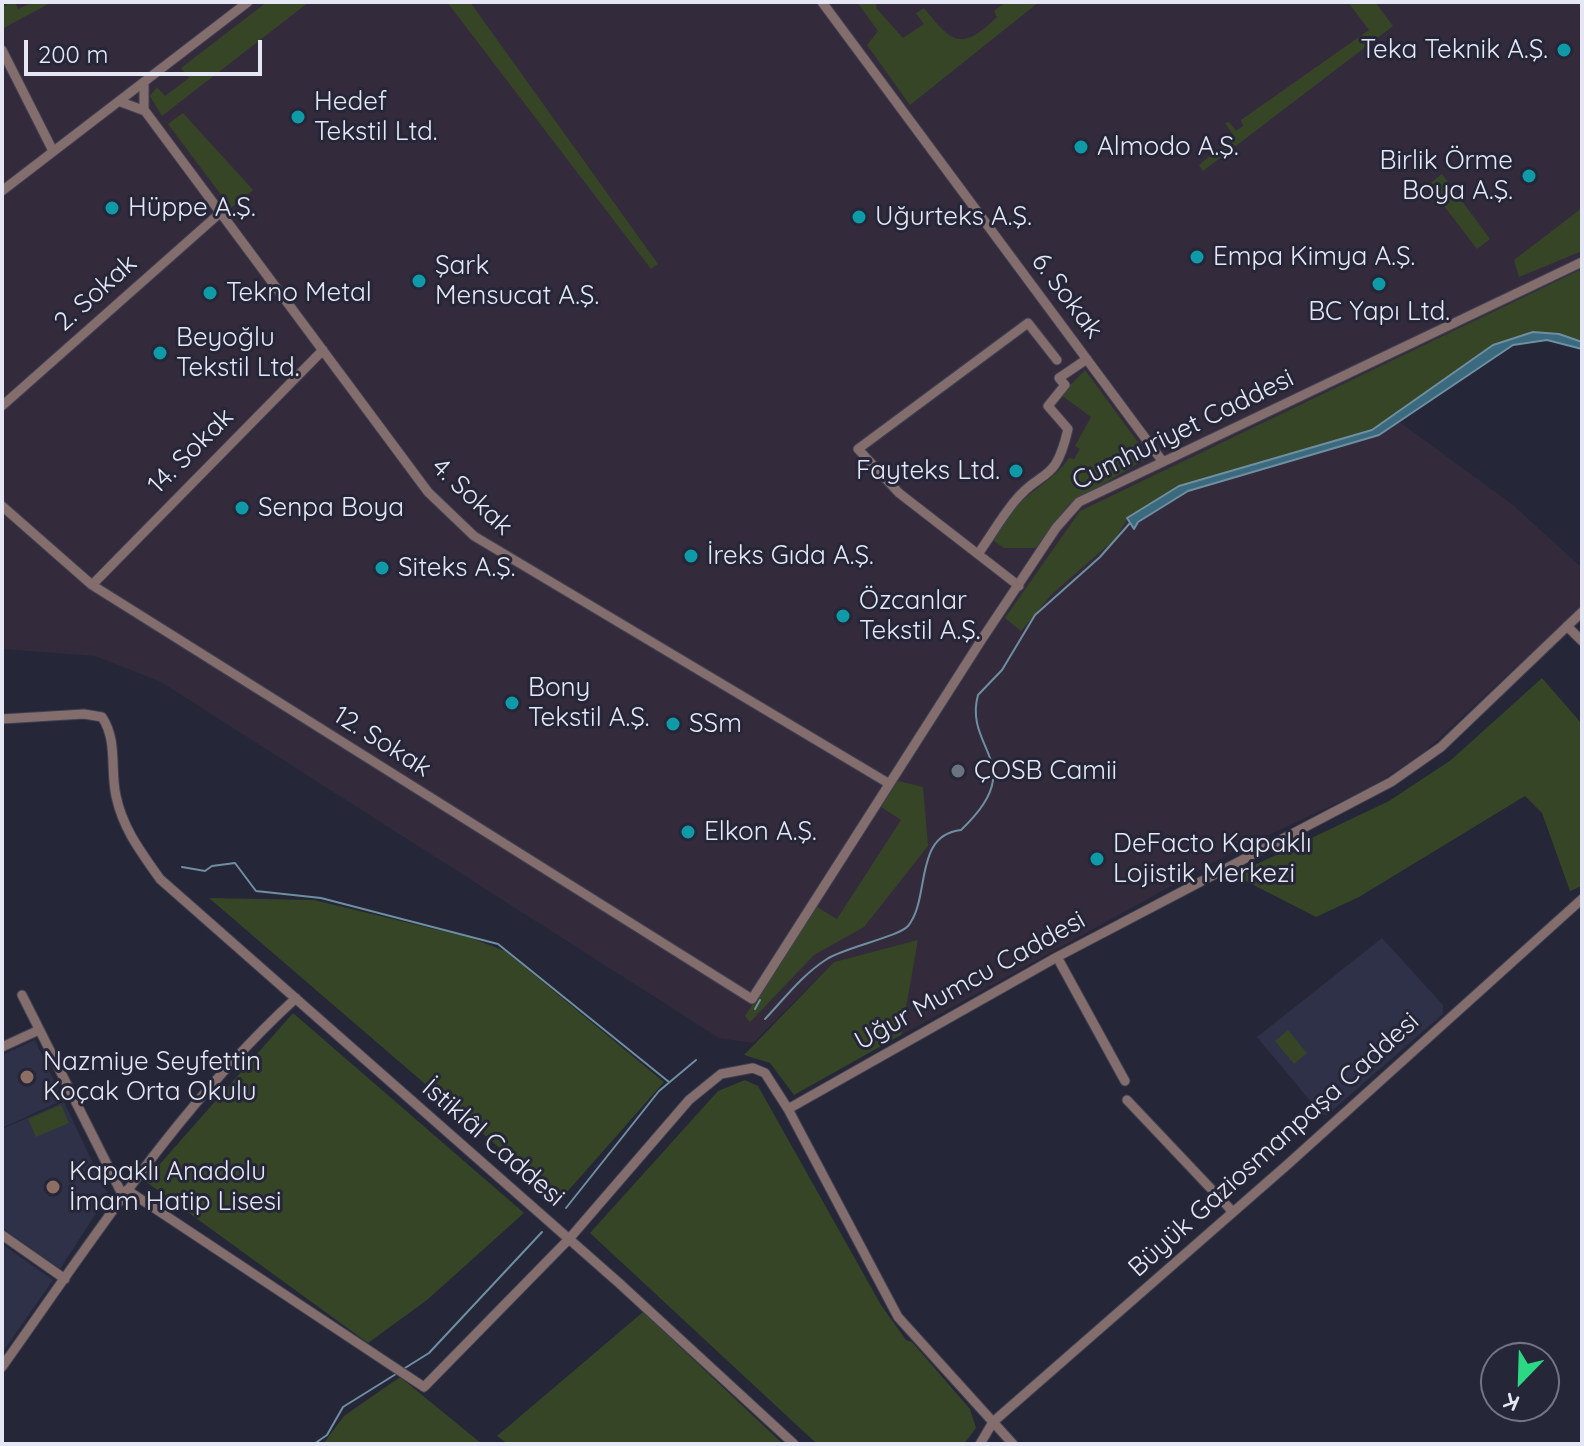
<!DOCTYPE html>
<html>
<head>
<meta charset="utf-8">
<style>
  body { margin:0 }
  #map { position:relative; width:1584px; height:1446px; overflow:hidden; background:#252638; font-family:Quicksand,sans-serif }
  canvas { display:block }
  .frame { position:absolute; inset:0; border:4px solid #e6e7f4; pointer-events:none }
  .north { position:absolute; left:1480px; top:1342px; width:80px; height:80px; box-sizing:border-box; background:#252638; border:2px solid #727383; border-radius:50%; rotate:203deg; font-size:22px; font-weight:700; line-height:32px; text-align:center; color:#e6e7f4 }
  .north::after { content:''; display:block; margin:auto; width:28px; height:36px; background:#2bd884; clip-path:polygon(50% 0,100% 100%,50% 72%,0 100%) }
  .scale { position:absolute; left:24px; top:40px; width:238px; height:36px; box-sizing:border-box; border:4px solid #e6e7f4; border-top:0; padding-left:10px; font-size:24px; line-height:28px; white-space:nowrap; color:#e6e7f4; -webkit-text-stroke:6px #252638; paint-order:stroke }
</style>
</head>
<body>
<div id="map">
<canvas width="1584" height="1446"></canvas>
<div class="frame"></div>
<div class="north">K</div>
<div class="scale">200 m</div>
</div>
<script>
const ctx = document.querySelector('canvas').getContext('2d');
ctx.lineJoin = 'round';
function fillPath(path, color) { ctx.fillStyle = color; ctx.fill(path, 'evenodd'); }
function stroke(path, color, width, dash) { ctx.strokeStyle = color; ctx.lineWidth = width; ctx.lineCap = dash ? 'butt' : 'round'; ctx.setLineDash(dash || []); ctx.stroke(path); }
function drawText(font, color, halo, rows, align = 'center') {
  ctx.font = font + ' Quicksand,sans-serif'; ctx.lineWidth = 6; ctx.setLineDash([]); ctx.textBaseline = 'middle'; ctx.strokeStyle = halo; ctx.fillStyle = color; for (const [text, x, y, turn = 0] of rows) {
    ctx.save(); ctx.translate(x, y); ctx.rotate((+turn || 0) * Math.PI / 180); ctx.textAlign = isNaN(turn) ? turn : align; if (halo) ctx.strokeText(text, 0, 0); ctx.fillText(text, 0, 0); ctx.restore();
  }
}
const industrial = new Path2D(`
  M2,2H1582V330L1558,313L1386,412L1513,505L1582,568V606L1422,754L1370,788L1240,848L898,1037L918,941L834,962L753,1043L719,1038L161,682L95,656L2,649Z`);
const built = new Path2D(`
  M1382,938L1443,1005V1014L1327,1115H1322L1257,1037Z
  M35,1040L63,1100L2,1128V1055Z
  M64,1102L108,1195L60,1269L5,1230L2,1224V1129Z
  M2,1244L53,1280L2,1353Z`);
const green = new Path2D(`
  M10,2H15L18,9L34,2H52L2,29V8Z
  M267,2H309L162,116L150,96L157,87L165,96L189,78L181,68Z
  M447,2H470L658,264L651,269Z
  M857,2H877L876,8L903,38L924,24L916,13L924,8C952,43 961,52 997,17L994,11L1006,2H1039L910,105L867,45L878,31Z
  M1348,2H1375L1393,26L1203,171L1199,165L1234,136L1225,123L1229,122L1236,131L1243,126L1241,120L1369,30Z
  M183,113L253,190L231,208L168,124Z
  M1442,174L1490,239L1477,249L1428,185Z
  M1582,208V251L1519,277L1514,260Z
  M1582,269V342C1551,330 1524,332 1493,345L1372,430L1179,486L1128,518L1115,539L1051,595L1021,631L1005,618L1080,511Z
  M1085,370L1143,449L1144,460L1069,504L1036,548H1004L991,539C999,529 1006,518 1014,509C1032,489 1054,480 1069,458L1074,459L1080,449L1075,446L1091,417L1061,395Z
  M1542,678L1582,724V886L1570,891L1542,813L1525,796L1359,897L1316,917L1234,875L1389,801L1451,760Z
  M898,781L923,787L928,846L864,927L814,955L750,1022L745,1016L817,907L837,919L901,820L881,807Z
  M209,898L314,900L471,938L505,951L664,1082L560,1200Z
  M918,940L901,1035L794,1095L770,1063L744,1055L834,962Z
  M293,1013L524,1213L427,1300L368,1343L145,1181Z
  M1288,1030L1307,1053L1294,1064L1275,1041Z
  M745,1080L758,1086L881,1305L906,1340L912,1342L970,1409L976,1428L964,1444H817L590,1233L718,1091Z
  M61,1105L69,1123L36,1137L28,1119Z
  M643,1312L783,1444H508L497,1436Z
  M400,1377L482,1444H323L344,1416Z`);
const water = new Path2D(`
  M1533,332L1559,334L1582,342V349L1547,340L1513,345L1379,435L1188,491L1138,522L1134,529L1127,518L1179,486L1372,430L1493,345Z`);
const stream = new Path2D(`
  M182,867L205,871L212,866L235,863L256,891L321,898L498,944L669,1082
  M755,1009L760,1000
  M765,1019C784,999 803,974 827,959C846,947 898,937 908,926C931,898 913,835 961,830C1031,764 963,750 978,695L1002,670L1035,615L1100,557L1130,523
  M566,1208L659,1091L696,1060
  M405,1368L429,1353L542,1232
  M314,1444L327,1435L343,1407L396,1374`);
const minor = new Path2D(`
  M822,2L1163,462
  M2,50L53,151
  M144,84V110
  M121,102L145,111L428,492L474,536L888,783
  M2,191L248,2
  M2,406L220,213
  M2,506L92,585L752,999L982,639L1056,528L1079,502L1582,262
  M978,554C990,537 1001,518 1014,502C1042,467 1055,486 1068,429L1048,406L1065,385L1059,378L1087,359
  M92,585L323,350
  M1019,586L899,493L858,449L1028,323L1057,360
  M1567,626L1582,641
  M2,719L84,714L102,717C118,741 110,770 116,796C123,829 141,852 160,879L619,1283L794,1444
  M1057,957L1125,1081
  M22,995L123,1196
  M2,1047L39,1030
  M1127,1100L1233,1212
  M788,1109L1057,957L1391,782L1441,747L1582,612
  M127,1190L424,1387L569,1239L689,1100L721,1074L753,1068L765,1073L788,1109L898,1317L993,1422L980,1444
  M2,1235L65,1279
  M2,1367C93,1239 179,1105 296,998
  M1013,1444L993,1422L1287,1165L1582,899`);
const markers = [
  [1564,50,8,"#0f9aa8"],
  [298,117,8,"#0f9aa8"],
  [1081,147,8,"#0f9aa8"],
  [1529,176,8,"#0f9aa8"],
  [112,208,8,"#0f9aa8"],
  [859,217,8,"#0f9aa8"],
  [1197,257,8,"#0f9aa8"],
  [419,281,8,"#0f9aa8"],
  [1379,284,8,"#0f9aa8"],
  [210,293,8,"#0f9aa8"],
  [160,353,8,"#0f9aa8"],
  [1016,471,8,"#0f9aa8"],
  [242,508,8,"#0f9aa8"],
  [691,556,8,"#0f9aa8"],
  [382,568,8,"#0f9aa8"],
  [843,616,8,"#0f9aa8"],
  [512,703,8,"#0f9aa8"],
  [673,724,8,"#0f9aa8"],
  [958,771,8,"#6b7280"],
  [688,832,8,"#0f9aa8"],
  [1097,859,8,"#0f9aa8"],
  [27,1077,8,"#8d6e63"],
  [53,1187,8,"#8d6e63"]
];
const poiNames = [
  ["Teka Teknik A.Ş.",1548,50,"right"],
  ["Hedef",314,102],
  ["Tekstil Ltd.",314,132],
  ["Almodo A.Ş.",1097,147],
  ["Birlik Örme",1513,161,"right"],
  ["Boya A.Ş.",1513,191,"right"],
  ["Hüppe A.Ş.",128,208],
  ["Uğurteks A.Ş.",875,217],
  ["Empa Kimya A.Ş.",1213,257],
  ["Şark",435,266],
  ["Mensucat A.Ş.",435,296],
  ["Tekno Metal",226,293],
  ["BC Yapı Ltd.",1379,312,"center"],
  ["Beyoğlu",176,338],
  ["Tekstil Ltd.",176,368],
  ["Fayteks Ltd.",1000,471,"right"],
  ["Senpa Boya",258,508],
  ["İreks Gıda A.Ş.",707,556],
  ["Siteks A.Ş.",398,568],
  ["Özcanlar",859,601],
  ["Tekstil A.Ş.",859,631],
  ["Bony",528,688],
  ["Tekstil A.Ş.",528,718],
  ["SSm",689,724],
  ["ÇOSB Camii",974,771],
  ["Elkon A.Ş.",704,832],
  ["DeFacto Kapaklı",1113,844],
  ["Lojistik Merkezi",1113,874],
  ["Nazmiye Seyfettin",43,1062],
  ["Koçak Orta Okulu",43,1092],
  ["Kapaklı Anadolu",69,1172],
  ["İmam Hatip Lisesi",69,1202]
];
const streetNames = [
  ["2. Sokak",96,293,-42],
  ["6. Sokak",1067,296,53],
  ["Cumhuriyet Caddesi",1183,430,-26],
  ["14. Sokak",191,451,-45],
  ["4. Sokak",472,497,43],
  ["12. Sokak",382,742,32],
  ["Uğur Mumcu Caddesi",970,981,-29],
  ["İstiklâl Caddesi",493,1143,41],
  ["Büyük Gaziosmanpaşa Caddesi",1274,1145,-42]
];
fillPath(industrial, '#332b3c');
fillPath(built, '#2f3148');
fillPath(green, '#364526');
fillPath(water, '#3b697e');
stroke(water, '#6e8fa1', 2);
stroke(stream, '#6e8fa1', 2);
stroke(minor, '#404152', 11);
stroke(minor, '#836e6d', 9);
for (const [x, y, r, color] of markers) { const dot = new Path2D(); dot.arc(x, y, r, 0, 2 * Math.PI); ctx.fillStyle = color; ctx.fill(dot); stroke(dot, '#252638', 3); }
drawText('26px', '#e6e7f4', '#252638', poiNames, 'left');
drawText('26px', '#e6e7f4', '#252638', streetNames);
</script>
</body>
</html>
